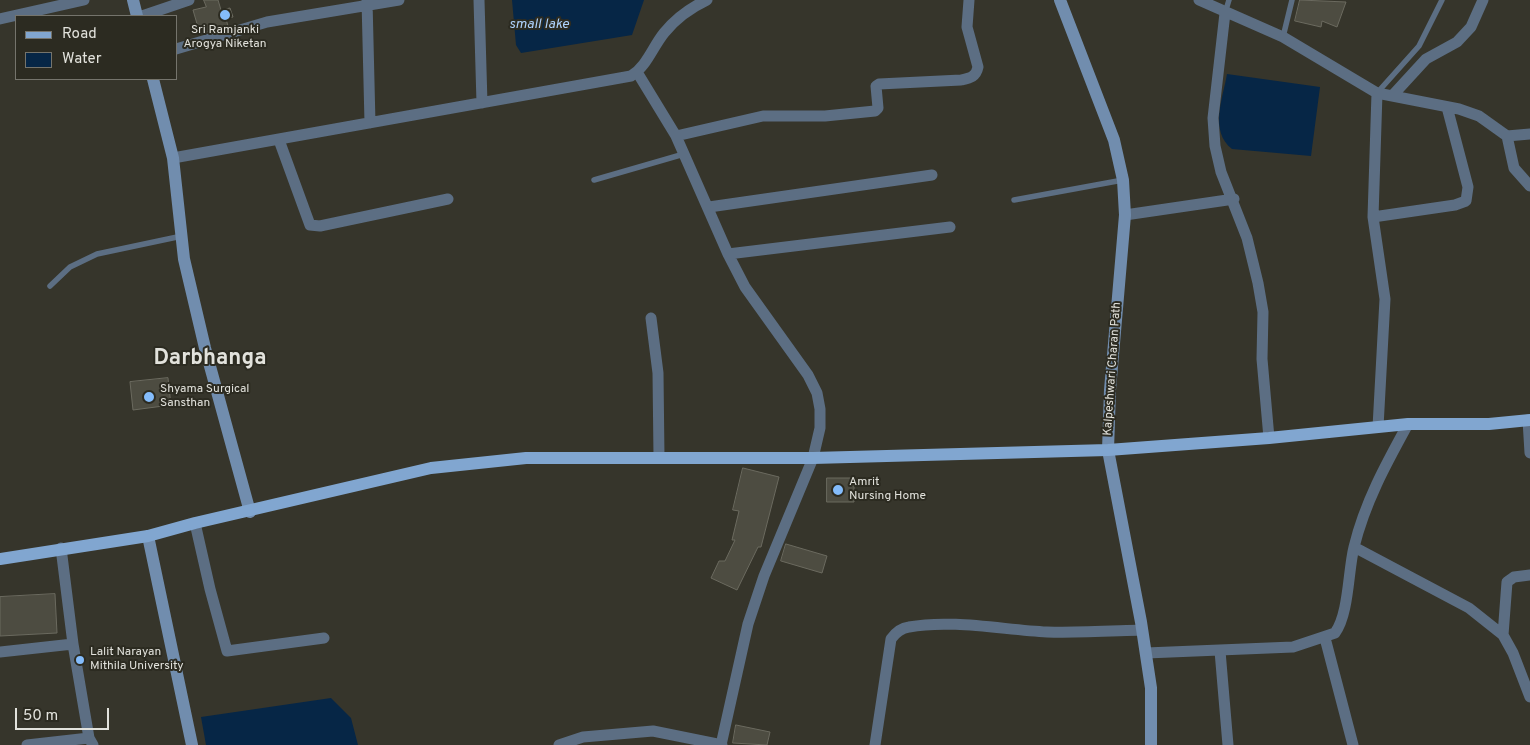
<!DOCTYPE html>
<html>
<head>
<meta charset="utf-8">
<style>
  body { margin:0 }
  #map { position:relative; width:1530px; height:745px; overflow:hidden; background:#36352b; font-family:Overpass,sans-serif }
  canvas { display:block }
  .legend { position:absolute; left:15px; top:15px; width:162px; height:65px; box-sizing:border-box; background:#2c2b21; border:1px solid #75746c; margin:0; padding:6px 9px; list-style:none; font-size:15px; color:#e2e2dc }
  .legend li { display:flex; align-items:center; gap:10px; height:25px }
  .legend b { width:25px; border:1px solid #75746c }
  .scale { position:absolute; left:15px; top:708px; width:94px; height:22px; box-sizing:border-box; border:2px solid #e2e2dc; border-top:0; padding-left:6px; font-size:15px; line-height:18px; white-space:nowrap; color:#e2e2dc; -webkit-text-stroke:4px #2c2b21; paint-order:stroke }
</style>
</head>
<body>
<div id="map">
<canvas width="1530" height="745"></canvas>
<ul class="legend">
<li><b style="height:6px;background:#81a6d0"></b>Road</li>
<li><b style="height:14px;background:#062646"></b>Water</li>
</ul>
<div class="scale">50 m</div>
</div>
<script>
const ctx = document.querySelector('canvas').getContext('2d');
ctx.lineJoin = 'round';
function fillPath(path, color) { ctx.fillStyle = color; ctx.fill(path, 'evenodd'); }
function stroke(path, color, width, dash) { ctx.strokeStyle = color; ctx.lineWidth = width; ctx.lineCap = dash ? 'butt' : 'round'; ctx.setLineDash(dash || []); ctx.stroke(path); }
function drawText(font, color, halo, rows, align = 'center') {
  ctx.font = font + ' Overpass,sans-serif'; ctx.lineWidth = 4; ctx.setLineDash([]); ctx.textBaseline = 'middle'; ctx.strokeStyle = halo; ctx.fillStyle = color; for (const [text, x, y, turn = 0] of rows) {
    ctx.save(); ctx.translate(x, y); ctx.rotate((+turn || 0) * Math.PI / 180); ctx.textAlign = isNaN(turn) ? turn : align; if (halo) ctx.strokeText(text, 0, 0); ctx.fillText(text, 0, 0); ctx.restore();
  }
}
const water = new Path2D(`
  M512,0H644L632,35L521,53L516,45Z
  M1227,74L1320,87L1311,156L1232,149C1209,131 1223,98 1227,74Z
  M331,698L351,718L358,745H206L201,717Z`);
const building = new Path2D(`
  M204,0H218L221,10L230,8L233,17L226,19L228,26L200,34L193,10L206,7Z
  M1300,0L1346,2L1337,27L1322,21L1321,27L1295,21Z
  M168,378L171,405L133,410L130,382Z
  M743,468L779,477L761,547H758L737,590L711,578L719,561H725L735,540H732L739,511L733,510Z
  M827,478H854V502H827Z
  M786,544L827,556L822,573L781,561Z
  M55,594L57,633L0,636V597Z
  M736,725L770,732L767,745L733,743Z`);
const lane = new Path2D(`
  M1225,13L1229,0
  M1283,37L1292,0
  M1377,93L1419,46L1442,0
  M594,180L684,154
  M1014,200L1123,180
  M50,286L70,267L97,254L182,236`);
const street = new Path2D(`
  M367,0L370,123
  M479,0L482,103
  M1199,0L1283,37L1377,93L1459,109L1479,116L1507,136L1530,134
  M1225,13L1213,118L1215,146L1221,172L1247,238L1258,283L1263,312L1262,359L1269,438
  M142,16L189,0
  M0,19L84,0
  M176,49L267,22L399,0
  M637,72L676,136L728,254L745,287L808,375L817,393L820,409V428L813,458L764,576L748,624L721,745
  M1377,93L1373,217L1385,299L1378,427
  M1392,96L1426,59L1457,42L1471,27L1483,0
  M676,136L763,116H825L875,111L878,108L876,86L879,84L961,80C970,78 976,77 978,67L967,27L969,0
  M1507,136L1514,168L1530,186
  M279,140L310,225L320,226L448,199
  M173,158L631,76C647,66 652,48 664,33C676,18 690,8 707,0
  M709,207L932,175
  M1125,215L1234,199
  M1373,217L1455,205L1466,201L1468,187L1447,107
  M728,254L950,227
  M651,318L658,373L659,457
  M1528,420L1530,453
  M195,523L210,589L227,651L324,638
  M1354,547L1469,608L1503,635L1513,653L1530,697
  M61,548L73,644
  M1503,635L1507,582L1514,577L1530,575
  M1325,638L1353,745
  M1220,651L1228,745
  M0,652L73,644L89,738L93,745
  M1146,653L1293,647L1335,633C1349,614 1348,571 1354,547C1365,502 1386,464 1408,424
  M27,745L89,738
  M559,745L583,737L653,731L722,745
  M875,745L891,639C896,632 901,628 909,627C951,619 1004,630 1047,632C1078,633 1111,631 1142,630`);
const secondary = new Path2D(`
  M133,0L137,16
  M1060,0L1114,140L1123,180L1125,215L1110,390L1108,450L1141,622L1151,688V745
  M153,79L173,158L184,259L205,348L250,512
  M148,536L192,745`);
const primary = new Path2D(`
  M0,559L148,536L195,523L431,468L526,458H813L1108,450L1269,438L1408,424H1489L1530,420`);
const markers = [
  [225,15,6,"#84bcfb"],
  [149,397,6,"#84bcfb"],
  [838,490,6,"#84bcfb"],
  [80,660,5,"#84bcfb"]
];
const poiNames = [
  ["Sri Ramjanki",225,31,"center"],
  ["Arogya Niketan",225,45,"center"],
  ["Shyama Surgical",160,390],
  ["Sansthan",160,404],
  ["Amrit",849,483],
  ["Nursing Home",849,497],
  ["Lalit Narayan",90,653],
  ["Mithila University",90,667]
];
const streetNames = [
  ["Kalpeshwari Charan Path",1113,369,-86]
];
const waterNames = [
  ["small lake",539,25]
];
const townNames = [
  ["Darbhanga",210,360]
];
fillPath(water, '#062646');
fillPath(building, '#4d4c41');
stroke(building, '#6b6a5f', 1);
stroke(lane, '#5c6e83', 5.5);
stroke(street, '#5c6e83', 11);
stroke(secondary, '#718dae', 12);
stroke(primary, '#81a6d0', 12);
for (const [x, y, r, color] of markers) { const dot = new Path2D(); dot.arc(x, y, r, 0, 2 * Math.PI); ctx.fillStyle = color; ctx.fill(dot); stroke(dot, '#2c2b21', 2); }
drawText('12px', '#e2e2dc', '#2c2b21', poiNames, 'left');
drawText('12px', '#e2e2dc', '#2c2b21', streetNames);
drawText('italic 14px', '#aed2fc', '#2c2b21', waterNames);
drawText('bold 22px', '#e2e2dc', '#2c2b21', townNames);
</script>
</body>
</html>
